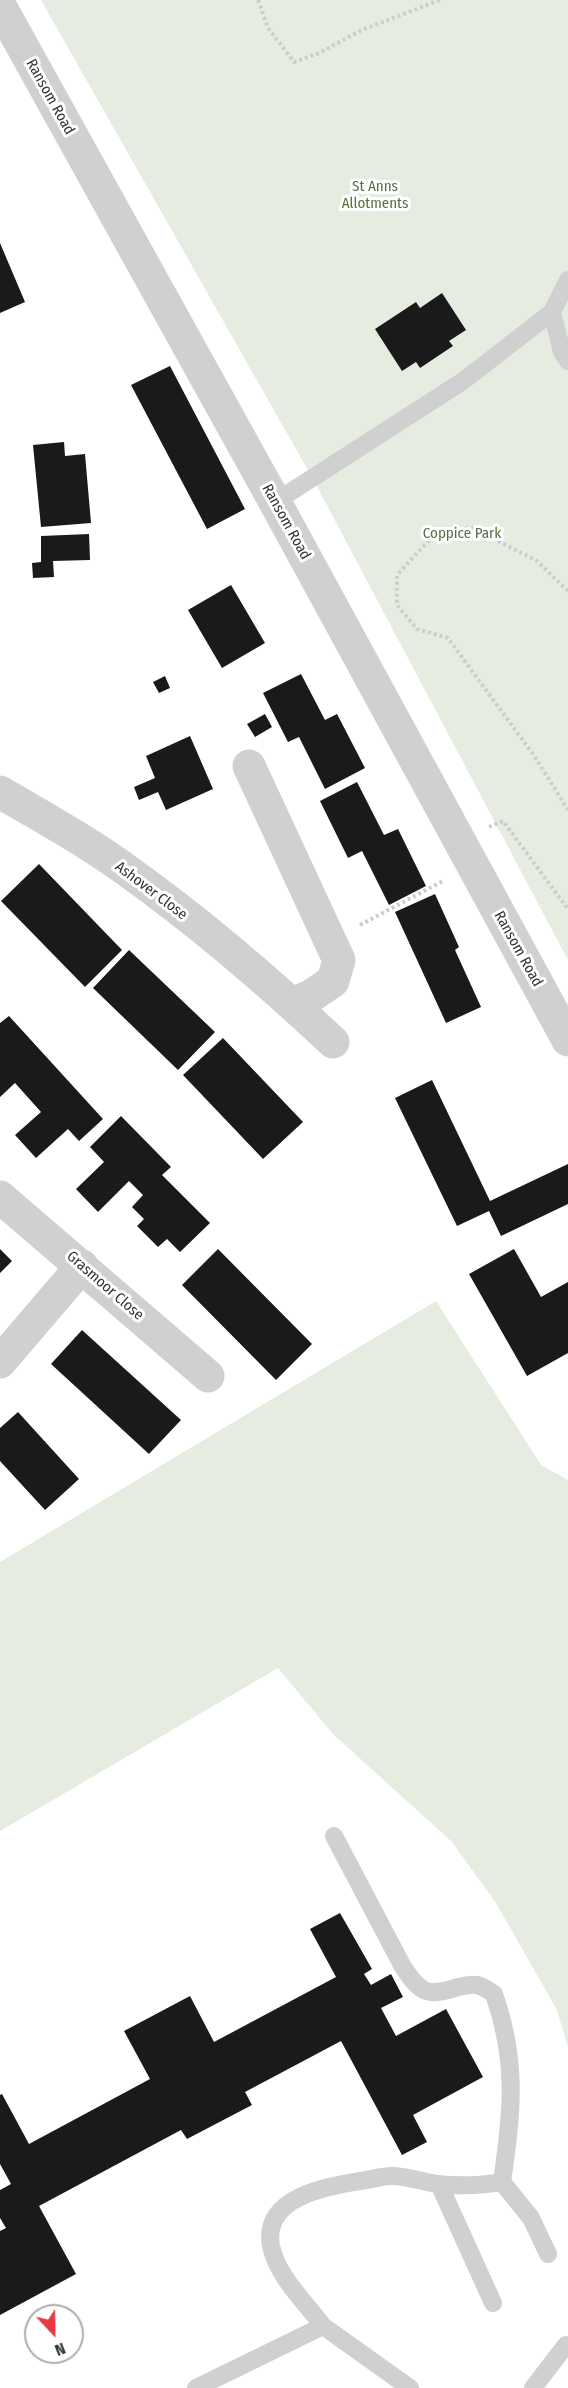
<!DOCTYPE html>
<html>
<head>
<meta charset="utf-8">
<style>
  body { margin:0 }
  #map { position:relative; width:568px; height:2388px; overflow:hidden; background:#fff; font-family:"Fira Sans Condensed",sans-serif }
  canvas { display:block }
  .north { position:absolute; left:24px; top:2304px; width:60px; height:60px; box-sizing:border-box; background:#fff; border:2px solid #adadad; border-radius:50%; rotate:158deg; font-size:16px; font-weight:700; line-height:24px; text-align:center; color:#333 }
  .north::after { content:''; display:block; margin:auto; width:21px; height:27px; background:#e63946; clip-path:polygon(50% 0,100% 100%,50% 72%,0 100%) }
</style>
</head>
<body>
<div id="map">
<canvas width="568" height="2388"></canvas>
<div class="north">N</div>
</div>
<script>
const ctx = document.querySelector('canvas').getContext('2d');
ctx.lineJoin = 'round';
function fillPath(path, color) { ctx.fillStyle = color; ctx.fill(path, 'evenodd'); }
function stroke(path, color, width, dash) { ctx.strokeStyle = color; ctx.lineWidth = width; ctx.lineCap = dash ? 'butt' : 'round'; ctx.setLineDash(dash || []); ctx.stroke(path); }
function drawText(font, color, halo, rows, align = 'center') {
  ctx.font = font + ' "Fira Sans Condensed",sans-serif'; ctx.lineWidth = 6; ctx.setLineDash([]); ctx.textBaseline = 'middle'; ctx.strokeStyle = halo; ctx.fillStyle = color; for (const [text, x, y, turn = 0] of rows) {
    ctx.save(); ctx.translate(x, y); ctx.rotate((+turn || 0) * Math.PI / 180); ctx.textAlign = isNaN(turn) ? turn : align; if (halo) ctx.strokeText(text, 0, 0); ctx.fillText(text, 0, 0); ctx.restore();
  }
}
const green = new Path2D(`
  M41,0H568V960L313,479Z
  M436,1301L541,1465L568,1480V2047L557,2010L496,1903L452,1842L333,1734L278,1668L0,1831V1562Z`);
const building = new Path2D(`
  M0,243L25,302L0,313Z
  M442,293L466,330L449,341L453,346L420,368L416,362L402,371L375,329L416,302L420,308Z
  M170,366L245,509L207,529L131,385Z
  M64,442L65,456L85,454L91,523L41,527L33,445Z
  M89,534L90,560L53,561L54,577L33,578L32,563L41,562V536Z
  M231,585L265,643L222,668L188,610Z
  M301,674L325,720L337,714L365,768L325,789L299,737L288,742L263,693Z
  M165,676L170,688L159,693L153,682Z
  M265,714L272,727L255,737L247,724Z
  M190,736L213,789L166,810L158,792L139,800L134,787L155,778L146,756Z
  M357,782L384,835L398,829L426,886L389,905L362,851L348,858L320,801Z
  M39,864L122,950L85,987L1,901Z
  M435,894L459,947L455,950L481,1007L446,1023L395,912Z
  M129,950L215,1032L178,1070L93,988Z
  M9,1016L103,1119L79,1141L68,1129L36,1158L15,1135L41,1112L15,1083L0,1097V1023Z
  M223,1038L303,1122L263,1159L183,1075Z
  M432,1080L490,1201L568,1164V1204L501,1236L489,1211L457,1226L395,1098Z
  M121,1116L171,1167L162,1175L210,1223L180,1252L167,1239L158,1247L137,1226L144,1219L132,1207L143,1195L129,1181L98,1212L76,1189L104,1162L90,1147Z
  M0,1249L12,1261L0,1273Z
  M218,1249L312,1344L276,1380L182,1285Z
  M514,1249L541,1297L568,1282V1353L527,1376L469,1274Z
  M82,1330L181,1420L149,1454L51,1364Z
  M18,1412L79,1479L45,1510L0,1461V1428Z
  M340,1913L372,1969L364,1974L371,1985L391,1974L403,1997L381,2008L396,2036L446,2009L483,2077L413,2115L427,2142L402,2155L341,2041L245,2092L252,2105L187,2139L181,2130L39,2206L76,2274L0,2315V2231L6,2228L0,2218V2190L11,2184L0,2164V2095L2,2094L29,2144L150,2079L124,2031L190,1996L214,2042L336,1977L310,1929Z`);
const path = new Path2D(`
  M258,0L268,28L294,62L319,53L362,30L440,0
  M568,591L537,561L471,527L432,537L397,575V605L417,629L448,638L535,757L568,810
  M489,827L503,821L568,909
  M360,925L443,881`);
const service = new Path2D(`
  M552,312L562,352L568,361
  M275,502L463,381L552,312L568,280
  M334,1836L403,1967C421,1994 428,1997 458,1987C463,1986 472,1984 477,1985C483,1986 489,1991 494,1994C518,2063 512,2112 502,2182
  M439,2184L493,2303
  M323,2326L410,2388
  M196,2388L323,2326C305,2302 277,2276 271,2246C262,2197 326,2187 360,2181C370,2180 382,2176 392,2176C407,2176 423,2182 437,2184C459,2186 480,2186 502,2182L531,2218L548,2254
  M533,2388L566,2345`);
const minor = new Path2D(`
  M249,766L339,960L333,981L311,996L292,1004
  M0,792C44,818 88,842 129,872C199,922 270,983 333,1042
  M0,1197L208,1376
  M0,1362L82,1266`);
const tertiary = new Path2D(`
  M0,6L275,502L568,1040`);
const streetNames = [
  ["Ransom Road",50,97,61],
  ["Ransom Road",286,522,61],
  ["Ashover Close",151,891,37],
  ["Ransom Road",518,949,61],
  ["Grasmoor Close",105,1286,41]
];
const parkNames = [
  ["St Anns",375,187],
  ["Allotments",375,204],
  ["Coppice Park",462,534]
];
fillPath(green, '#e6ecdf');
fillPath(building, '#1a1a1a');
stroke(path, '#cdcdcd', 4, [3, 3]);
stroke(service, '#d0d0d0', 18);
stroke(minor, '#d0d0d0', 33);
stroke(tertiary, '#d0d0d0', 33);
drawText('15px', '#333', '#fff', streetNames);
drawText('15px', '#56703f', '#fff', parkNames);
</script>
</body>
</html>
